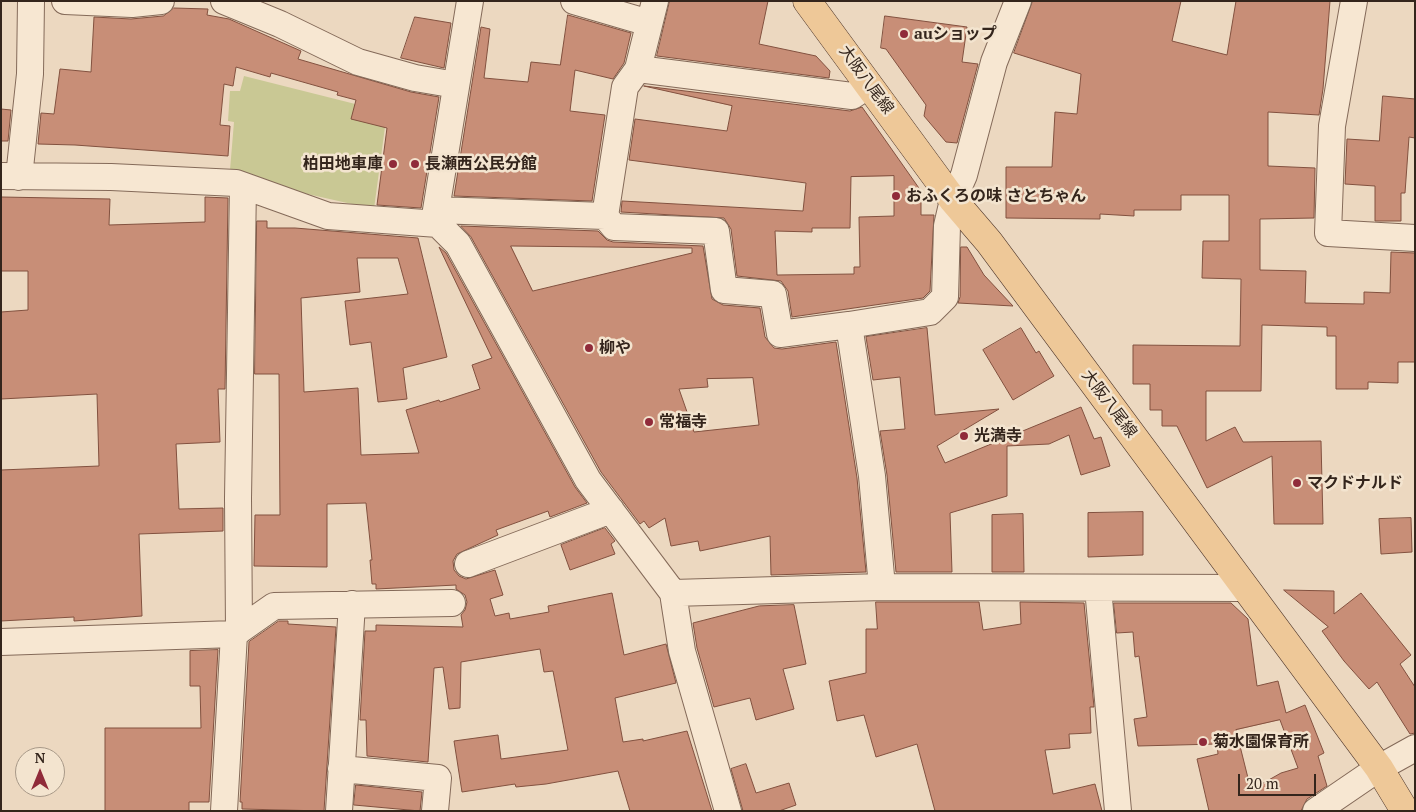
<!DOCTYPE html>
<html>
<head>
<meta charset="utf-8">
<style>
  body { margin:0 }
  #map { position:relative; width:1416px; height:812px; overflow:hidden; background:#ecd8c0; font-family:"PT Serif",serif }
  canvas { display:block }
  .frame { position:absolute; inset:0; border:2px solid #34251c; pointer-events:none }
  .north { position:absolute; left:15px; top:747px; width:50px; height:50px; box-sizing:border-box; background:#f3e4cf; border:1px solid #a79887; border-radius:50%; rotate:0deg; font-size:14px; font-weight:700; line-height:20px; text-align:center; color:#34251c }
  .north::after { content:''; display:block; margin:auto; width:18px; height:22px; background:#902b3a; clip-path:polygon(50% 0,100% 100%,50% 72%,0 100%) }
  .scale { position:absolute; left:1238px; top:774px; width:78px; height:22px; box-sizing:border-box; border:2px solid #34251c; border-top:0; padding-left:6px; font-size:15px; line-height:18px; white-space:nowrap; color:#34251c; -webkit-text-stroke:4px #f3e4cf; paint-order:stroke }
</style>
</head>
<body>
<div id="map">
<canvas width="1416" height="812"></canvas>
<div class="frame"></div>
<div class="north">N</div>
<div class="scale">20 m</div>
</div>
<script>
const ctx = document.querySelector('canvas').getContext('2d');
ctx.lineJoin = 'round';
function fillPath(path, color) { ctx.fillStyle = color; ctx.fill(path, 'evenodd'); }
function stroke(path, color, width, dash) { ctx.strokeStyle = color; ctx.lineWidth = width; ctx.lineCap = dash ? 'butt' : 'round'; ctx.setLineDash(dash || []); ctx.stroke(path); }
function drawText(font, color, halo, rows, align = 'center') {
  ctx.font = font + ' "PT Serif","Noto Sans JP",serif'; ctx.lineWidth = 5; ctx.setLineDash([]); ctx.textBaseline = 'middle'; ctx.strokeStyle = halo; ctx.fillStyle = color; for (const [text, x, y, turn = 0] of rows) {
    ctx.save(); ctx.translate(x, y); ctx.rotate((+turn || 0) * Math.PI / 180); ctx.textAlign = isNaN(turn) ? turn : align; if (halo) ctx.strokeText(text, 0, 0); ctx.fillText(text, 0, 0); ctx.restore();
  }
}
const green = new Path2D(`
  M244,76L387,112L374,209L294,191L230,170L234,122L228,121L230,91H240Z`);
const building = new Path2D(`
  M670,1H768L759,44L816,56L830,71L829,78L657,56Z
  M1033,1H1181L1172,41L1227,55L1236,1H1330L1323,89L1319,115L1268,112V166L1315,168L1314,218L1260,219V270L1306,271L1305,303L1364,304V292L1390,293L1391,252L1415,253V362H1398V383L1368,382V389H1336V336H1327V327L1262,325L1261,391H1206V441L1235,427L1243,442L1321,441L1323,524H1274L1272,456L1207,488L1177,426H1162V410H1150V384H1133V345L1240,346L1241,279L1202,278L1203,241H1229V195H1181V210H1134V216L1100,214V219L1006,218V167H1052L1055,112L1077,114L1081,74L1014,53Z
  M174,8L208,9L207,15L229,19L301,51L298,59L411,92L439,97L421,208L377,205L387,128L351,119L356,100L337,95L338,92L271,73L270,77L236,67L233,86L224,84L220,125L230,126L228,156L75,145L38,144L41,113L54,114L60,69L91,72L94,17L131,19L163,16Z
  M568,15L631,33L624,63L613,79L575,70L570,111L605,115L592,201L454,196L481,27L490,29L484,78L528,82L531,62L560,65Z
  M885,16L967,27L962,62L978,64L957,143L946,142L924,116L926,105L886,49L881,48Z
  M415,17L451,23L444,68L401,58Z
  M644,86L850,111L862,107L921,191V215H934L930,291L923,298L792,317L788,291L781,281L737,276L731,229L724,218L621,212L622,201L803,211L806,183L629,160L635,119L727,131L732,106ZM894,176V216L859,217L860,267H854V274L777,275L775,231L812,232V228H850L851,177Z
  M1383,96L1415,99V138L1409,137L1405,193H1401V221H1375V186L1345,184L1347,139L1379,141Z
  M1,109L11,110L8,141H1Z
  M1,197L110,199L109,225L205,222V197L228,198L225,389H218L220,442L176,444L179,509L223,508V531L139,534L142,616L74,621V617L1,621V470L99,466L97,394L1,399V312L28,310V271H1Z
  M257,221H267V228H295L418,238L447,357L403,368L407,399L378,402L371,342L350,345L345,301L408,294L398,258H357L360,292L301,298L304,392L358,388L361,455L419,453L406,410L439,400L440,402L480,389L472,365L492,358L439,247L446,253L575,487L587,503L550,517L548,511L496,530L498,535L457,554L453,561L454,570L459,576L466,579L495,570L503,595L490,599L495,616L509,613L510,619L549,612L548,606L612,593L624,655L666,644L676,683L615,698L623,742L643,739V741L687,731L712,811H630L618,771L546,784L516,787L515,784L462,792L454,741L498,735L501,759L568,750L553,671L544,672L540,649L461,662L460,708L449,709L443,667L434,668L428,762L367,756L366,720H360L365,631H376V625L463,627L461,615L465,610L467,602L465,595L456,589V585L376,589V584H372L370,560H372L366,503L327,504V567L254,566L255,515H280L279,374H255Z
  M461,226L598,231L607,240L613,242L703,246L712,299L723,305L760,308L765,337L774,348L782,349L836,342L857,478L866,572L771,575L770,536L700,551L698,541L671,546L665,518L649,528L644,521L640,524L601,472L471,237ZM511,246L692,248V253L533,291ZM753,378L759,425L694,432L679,389L708,387L707,379Z
  M961,247H967L984,275L1013,306L958,303L960,297Z
  M927,328L935,415L999,409L937,446L945,463L1081,407L1094,439L1101,437L1110,466L1081,475L1069,435L1049,444L1007,446V496L950,513L952,572H896L887,475L880,431L905,429L900,377L873,380L866,337Z
  M1021,328L1036,353L1039,351L1054,376L1013,400L983,350Z
  M1143,512V555L1088,557V513Z
  M1023,514L1024,572H992V515Z
  M1411,518L1412,552L1381,554L1379,519Z
  M605,528L615,541L611,544L615,554L570,570L561,545Z
  M1284,590L1334,591V614L1361,593L1411,655L1400,664L1415,687V733L1410,734L1377,682L1369,689L1344,661L1322,631L1328,627Z
  M876,602H979L983,630L1021,624L1020,602L1084,603L1094,707H1090L1091,733L1069,734L1070,748L1045,750L1053,794L1095,784L1102,811H935L917,744L876,757L864,715L837,721L829,681L866,673V629H877Z
  M1114,603H1231L1248,619L1257,686L1278,681L1286,713L1305,705L1324,753L1318,756L1327,786L1307,799L1301,811H1209L1197,759L1218,754L1217,744L1138,746L1134,719L1147,717L1139,656L1135,657L1133,632L1117,633ZM1280,720L1298,768L1281,773L1251,790L1236,730Z
  M794,605L806,664L783,669L794,709L756,720L750,698L714,707L697,648L693,623L759,606Z
  M279,621H288V624L336,627L324,811L242,809V802H240L249,642Z
  M218,650L209,802H189V811H105V728H201L200,686H190V651Z
  M746,764L756,793L789,783L796,805L779,811H743L731,769Z
  M356,785L422,792L420,811L354,805Z`);
const minor = new Path2D(`
  M65,1L132,4L161,1
  M224,1L280,24L358,62L415,78L456,85
  M470,1L436,210L438,224L458,244L588,480L673,593L682,651L728,811
  M574,1L649,23
  M655,1L638,69L625,87L605,216L614,227L716,231L724,290L773,294L780,334L849,325L872,476L882,587
  M1354,1L1332,126L1328,233L1415,238
  M638,69L852,96L869,85
  M1,176L111,177L236,183L328,216L438,224
  M19,177L30,74L31,1
  M436,210L605,216
  M849,325L930,312L945,297L947,226L953,200L964,175L994,62L1018,1
  M468,564L611,510
  M1098,588L1118,811
  M673,593L882,587L1245,588
  M239,631L238,498L243,186
  M1,642L234,634L274,606L452,603
  M341,769L438,778L435,811
  M224,811L234,634
  M339,811L352,604
  M1316,811L1379,768L1415,748`);
const major = new Path2D(`
  M807,1L953,200L989,242L1379,768L1405,811`);
const markers = [
  [904,34,5,"#902b3a"],
  [393,164,5,"#902b3a"],
  [415,164,5,"#902b3a"],
  [896,196,5,"#902b3a"],
  [589,348,5,"#902b3a"],
  [649,422,5,"#902b3a"],
  [964,436,5,"#902b3a"],
  [1297,483,5,"#902b3a"],
  [1203,742,5,"#902b3a"]
];
const poiNames = [
  ["auショップ",914,34],
  ["柏田地車庫",383,164,"right"],
  ["長瀬西公民分館",425,164],
  ["おふくろの味 さとちゃん",906,196],
  ["柳や",599,348],
  ["常福寺",659,422],
  ["光満寺",974,436],
  ["マクドナルド",1307,483],
  ["菊水園保育所",1213,742]
];
const streetNames = [
  ["大阪八尾線",866,80,54],
  ["大阪八尾線",1109,404,53]
];
fillPath(green, '#c9c894');
fillPath(building, '#c88e77');
stroke(building, '#82513f', 1);
stroke(minor, '#846a59', 28);
stroke(major, '#51392d', 29);
stroke(minor, '#f7e7d2', 26);
stroke(major, '#eec898', 28);
for (const [x, y, r, color] of markers) { const dot = new Path2D(); dot.arc(x, y, r, 0, 2 * Math.PI); ctx.fillStyle = color; ctx.fill(dot); stroke(dot, '#f3e4cf', 2); }
drawText('bold 16px', '#34251c', '#f3e4cf', poiNames, 'left');
drawText('16px', '#34251c', '#f3e4cf', streetNames);
</script>
</body>
</html>
